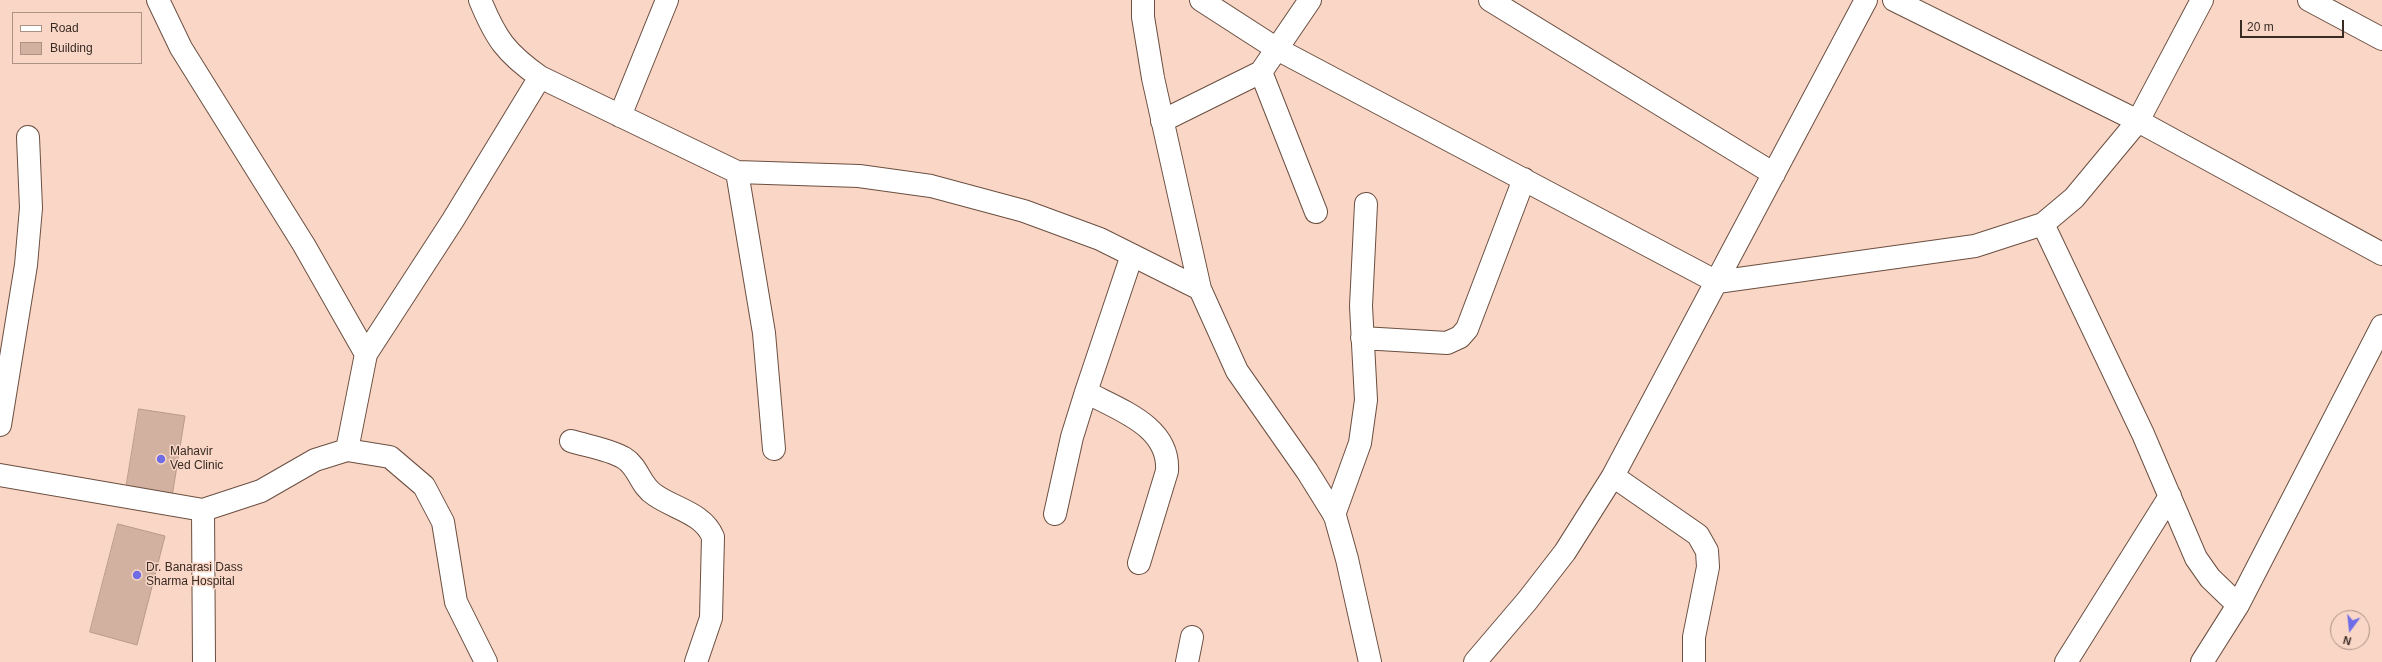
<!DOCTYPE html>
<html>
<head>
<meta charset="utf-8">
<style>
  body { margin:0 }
  #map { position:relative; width:2382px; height:662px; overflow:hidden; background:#f9d6c6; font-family:Helvetica,sans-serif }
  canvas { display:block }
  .legend { position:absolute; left:12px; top:12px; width:130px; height:52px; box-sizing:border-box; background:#f9d6c6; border:1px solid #ac9285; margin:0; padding:5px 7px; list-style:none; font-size:12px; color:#382b24 }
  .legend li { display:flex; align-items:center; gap:8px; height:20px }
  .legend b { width:20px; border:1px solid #ac9285 }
  .north { position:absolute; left:2330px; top:610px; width:40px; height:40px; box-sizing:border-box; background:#f9d6c6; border:1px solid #ac9285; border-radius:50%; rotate:195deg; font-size:11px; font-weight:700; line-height:16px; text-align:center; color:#382b24 }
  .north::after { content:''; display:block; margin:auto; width:14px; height:18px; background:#6e6de7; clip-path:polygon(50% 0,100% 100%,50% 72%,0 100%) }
  .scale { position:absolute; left:2240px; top:20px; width:104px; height:18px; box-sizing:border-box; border:2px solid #382b24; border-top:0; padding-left:5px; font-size:12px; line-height:14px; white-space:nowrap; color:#382b24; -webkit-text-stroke:3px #f9d6c6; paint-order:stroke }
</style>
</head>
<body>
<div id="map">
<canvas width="2382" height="662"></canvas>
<ul class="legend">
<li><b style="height:5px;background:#fff"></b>Road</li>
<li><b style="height:11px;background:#d2b1a1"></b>Building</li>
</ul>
<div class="north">N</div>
<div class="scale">20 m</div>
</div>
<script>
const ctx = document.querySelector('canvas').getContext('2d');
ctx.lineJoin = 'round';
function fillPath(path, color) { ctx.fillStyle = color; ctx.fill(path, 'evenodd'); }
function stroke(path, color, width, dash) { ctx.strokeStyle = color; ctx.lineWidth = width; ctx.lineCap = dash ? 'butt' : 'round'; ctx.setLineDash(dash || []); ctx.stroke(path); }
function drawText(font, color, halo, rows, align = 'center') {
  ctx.font = font + ' Helvetica,sans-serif'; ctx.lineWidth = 3; ctx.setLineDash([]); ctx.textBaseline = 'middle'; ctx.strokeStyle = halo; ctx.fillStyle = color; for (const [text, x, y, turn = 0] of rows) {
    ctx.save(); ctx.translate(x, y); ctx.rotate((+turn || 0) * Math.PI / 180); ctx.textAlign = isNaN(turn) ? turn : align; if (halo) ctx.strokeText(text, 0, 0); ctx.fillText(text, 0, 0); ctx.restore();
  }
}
const building = new Path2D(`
  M139,409L185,416L171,503L125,495Z
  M118,524L165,536L137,645L90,632Z`);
const minor = new Path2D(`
  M158,0L181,48L304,245L366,354L347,450
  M480,0C496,39 506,53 540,77L737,172L859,176L931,186L1024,211L1100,239L1200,289
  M1143,0V17L1153,78L1200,289L1237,371L1307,471L1335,516L1347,559L1370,662
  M1201,0L1277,49L1717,282L1975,246L2043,224L2074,198L2138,121L2202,0
  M1490,0L1774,174
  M1894,0L2138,121L2382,254
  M2309,0L2382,39
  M1261,72L1316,212
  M620,116L667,0
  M1162,121L1261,72L1310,0
  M737,172L764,333L774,449
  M2043,224L2143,434L2196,558L2210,578L2238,605
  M1362,338L1447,343L1460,337L1467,329L1524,179
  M366,354L453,220L540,77
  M1086,392C1119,410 1170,426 1167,471L1139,563
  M0,425L26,265L31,208L28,137
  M571,441C587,446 609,449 624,458C639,467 640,486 655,495C675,509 703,513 713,537L711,618L696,662
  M0,475L203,510L261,491L315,460L347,450L390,457L424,486L443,522L456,602L486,662
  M1613,476L1698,535L1707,551L1708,567L1694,637V662
  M203,510L204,662
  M1055,514L1072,437L1086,392L1132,255
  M1334,515L1360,443L1366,400L1361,306L1366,204
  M1187,662L1192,637
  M1475,662L1527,601L1565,552L1613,476L1866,0
  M2066,662L2170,496
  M2202,662L2238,605L2382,326`);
const markers = [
  [161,459,5,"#6e6de7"],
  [137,575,5,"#6e6de7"]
];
const poiNames = [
  ["Mahavir",170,452],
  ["Ved Clinic",170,466],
  ["Dr. Banarasi Dass",146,568],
  ["Sharma Hospital",146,582]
];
fillPath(building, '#d2b1a1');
stroke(building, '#ba9a8a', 1);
stroke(minor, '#6b4f41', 24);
stroke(minor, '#fff', 22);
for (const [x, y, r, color] of markers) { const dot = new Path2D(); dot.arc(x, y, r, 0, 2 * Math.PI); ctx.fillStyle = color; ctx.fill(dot); stroke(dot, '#f9d6c6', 1.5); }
drawText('12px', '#382b24', '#f9d6c6', poiNames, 'left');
</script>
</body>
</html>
